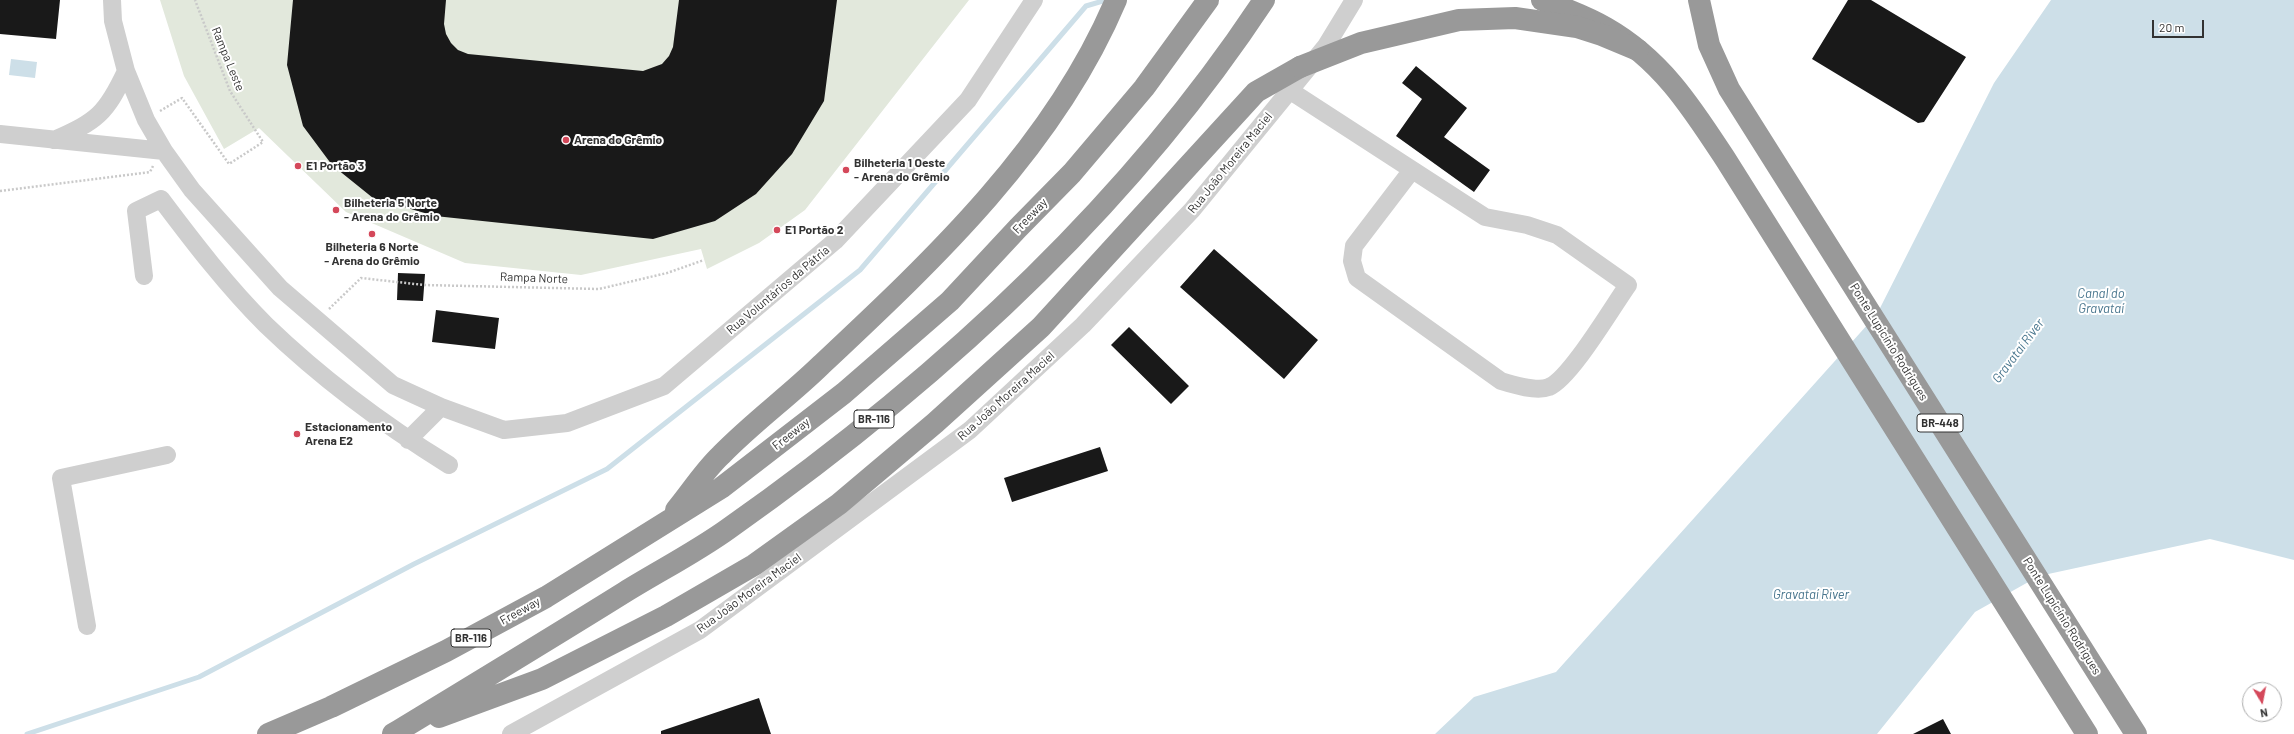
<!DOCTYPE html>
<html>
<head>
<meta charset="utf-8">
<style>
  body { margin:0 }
  #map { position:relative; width:2294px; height:734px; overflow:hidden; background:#fff; font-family:Barlow,sans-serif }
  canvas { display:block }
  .north { position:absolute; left:2242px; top:682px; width:40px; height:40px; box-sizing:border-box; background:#fff; border:1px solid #adadad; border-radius:50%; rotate:170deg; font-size:11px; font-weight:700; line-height:16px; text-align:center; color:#323232 }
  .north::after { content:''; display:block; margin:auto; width:14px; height:18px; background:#d4485a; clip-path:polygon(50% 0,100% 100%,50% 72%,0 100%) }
  .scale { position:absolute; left:2152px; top:20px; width:52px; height:18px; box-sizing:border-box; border:2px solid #323232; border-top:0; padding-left:5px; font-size:12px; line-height:14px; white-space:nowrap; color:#323232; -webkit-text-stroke:3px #fff; paint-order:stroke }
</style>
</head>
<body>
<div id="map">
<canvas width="2294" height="734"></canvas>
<div class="north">N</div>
<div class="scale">20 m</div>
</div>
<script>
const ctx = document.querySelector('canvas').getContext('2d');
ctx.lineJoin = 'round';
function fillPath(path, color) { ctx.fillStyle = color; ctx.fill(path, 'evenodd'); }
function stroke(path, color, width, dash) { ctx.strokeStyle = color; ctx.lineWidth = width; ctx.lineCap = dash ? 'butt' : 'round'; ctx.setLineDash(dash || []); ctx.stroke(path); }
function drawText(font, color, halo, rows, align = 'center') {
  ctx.font = font + ' Barlow,sans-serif'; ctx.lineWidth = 4; ctx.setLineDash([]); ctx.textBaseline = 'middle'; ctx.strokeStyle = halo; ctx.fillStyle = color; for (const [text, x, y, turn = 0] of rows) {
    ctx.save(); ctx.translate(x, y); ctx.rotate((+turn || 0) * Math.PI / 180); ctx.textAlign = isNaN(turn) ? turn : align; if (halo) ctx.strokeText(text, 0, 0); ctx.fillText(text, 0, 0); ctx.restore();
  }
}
const green = new Path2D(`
  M160,0H969L805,210L759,243L707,269L701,249L581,275L465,263L346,212L259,128L224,149L184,76Z`);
const water = new Path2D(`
  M2051,0H2294V560L2210,539L2039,576L1975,612L1877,734H1435L1474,697L1556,672L1877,314L1994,83Z
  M11,59L37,62L35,78L9,75Z`);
const stream = new Path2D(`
  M27,734L199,677L414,564L607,469L860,270L1086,6L1106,0`);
const building = new Path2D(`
  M0,0H60L56,39L0,34Z
  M293,0H446L444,24L446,34L451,43L458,50L468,54L643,71L662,64L669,56L673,47L679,0H837L824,101L792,154L756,194L715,221L653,239L435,216L373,198L332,165L303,126L287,65Z
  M1848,0H1871L1966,57L1924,122L1918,123L1812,59Z
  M1416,66L1467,108L1444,137L1490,170L1474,192L1396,136L1422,99L1402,83Z
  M1214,249L1318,340L1284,379L1180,287Z
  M398,273L425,274L423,301L397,300Z
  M436,310L499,318L495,349L432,342Z
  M1129,327L1189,386L1171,404L1111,345Z
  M1100,447L1108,471L1012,502L1004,478Z
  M759,698L771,734H661V731Z
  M1943,719L1951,734H1913Z`);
const path = new Path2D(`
  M160,111L182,98L229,164L263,142L230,91L195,0
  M0,191L150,172L153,166
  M329,309L361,278L424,285L599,289L667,273L704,260`);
const minor = new Path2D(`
  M112,0L113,21L126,71L146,120L164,151L192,190L280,288L393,385L441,407L504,430L567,423L664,386L835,241L968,100L1034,0
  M1289,90L1485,217L1527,225L1557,235L1628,285C1613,306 1570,379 1549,387C1537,392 1514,385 1501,381L1357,278L1352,261L1354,246L1412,170
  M0,134L164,151
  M54,140C97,121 106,114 126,71
  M144,276L136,211L161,199C194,243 227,286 266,325C321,378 384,425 449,465
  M408,440L441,407
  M87,626L61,478L167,455
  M511,734L700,630L970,430L1083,325L1192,210L1326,46L1354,0`);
const highway = new Path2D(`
  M1542,0C1563,8 1586,16 1606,28C1662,60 1692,108 1726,160L2087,734
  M1699,0L1709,45L1729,89L2136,734
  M676,510C691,492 704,471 721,455C752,423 788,397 820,366C934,259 1054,147 1116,0
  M439,717L542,679L666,616L754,565L839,504L935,423L1041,327L1256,92L1300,67
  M268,734L331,707L446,651L546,597L721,488L844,393L950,301L1018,228L1072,173L1144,88L1208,0
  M393,734C470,687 548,640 625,592C659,571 696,552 728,529C934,384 1125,211 1264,0`);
const highwayBridge = new Path2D(`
  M1300,67L1361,43L1459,20L1515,18L1577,27L1602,35L1638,50`);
const markers = [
  [566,140,4,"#d4485a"],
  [298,166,4,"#d4485a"],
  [846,170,4,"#d4485a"],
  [336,210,4,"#d4485a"],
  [777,230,4,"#d4485a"],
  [372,234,4,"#d4485a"],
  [297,434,4,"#d4485a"]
];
const shields = [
  [874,419,40],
  [1940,423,46],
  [471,638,40]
];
const shieldNames = [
  ["BR-116",874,419],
  ["BR-448",1940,423],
  ["BR-116",471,638]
];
const streetNames = [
  ["Rampa Leste",228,59,68],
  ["Rua João Moreira Maciel",1230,163,-51],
  ["Freeway",1030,216,-46],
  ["Rampa Norte",534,278,2],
  ["Rua Voluntários da Pátria",778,290,-40],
  ["Ponte Lupicínio Rodrigues",1889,342,58],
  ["Rua João Moreira Maciel",1006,396,-42],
  ["Freeway",791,434,-38],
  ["Rua João Moreira Maciel",749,593,-36],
  ["Freeway",520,611,-29],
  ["Ponte Lupicínio Rodrigues",2062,616,58]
];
const poiNames = [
  ["Arena do Grêmio",574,140],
  ["Bilheteria 1 Oeste",854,163],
  ["- Arena do Grêmio",854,177],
  ["E1 Portão 3",306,166],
  ["Bilheteria 5 Norte",344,203],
  ["- Arena do Grêmio",344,217],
  ["E1 Portão 2",785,230],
  ["Bilheteria 6 Norte",372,247,"center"],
  ["- Arena do Grêmio",372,261,"center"],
  ["Estacionamento",305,427],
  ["Arena E2",305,441]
];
const waterNames = [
  ["Canal do",2101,294],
  ["Gravataí",2101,309],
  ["Gravataí River",2018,351,-53],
  ["Gravataí River",1811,595]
];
fillPath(green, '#e2e8dc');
fillPath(water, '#cddfe8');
stroke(stream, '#cddfe8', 5);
fillPath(building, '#191919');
stroke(path, '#c9c9c9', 2.5, [2, 2]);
stroke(minor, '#cfcfcf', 18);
stroke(highway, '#999', 22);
stroke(highwayBridge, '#999', 22);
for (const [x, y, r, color] of markers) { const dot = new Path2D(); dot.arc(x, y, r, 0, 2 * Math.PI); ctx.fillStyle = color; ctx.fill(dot); stroke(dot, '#fff', 1.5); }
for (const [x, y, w] of shields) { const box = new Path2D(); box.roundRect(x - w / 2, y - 9, w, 18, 3); ctx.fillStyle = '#fff'; ctx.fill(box); stroke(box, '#323232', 1); }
drawText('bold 11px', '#323232', null, shieldNames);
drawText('12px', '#323232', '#fff', streetNames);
drawText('bold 12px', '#323232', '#fff', poiNames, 'left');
drawText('italic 13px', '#47758d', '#fff', waterNames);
</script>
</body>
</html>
